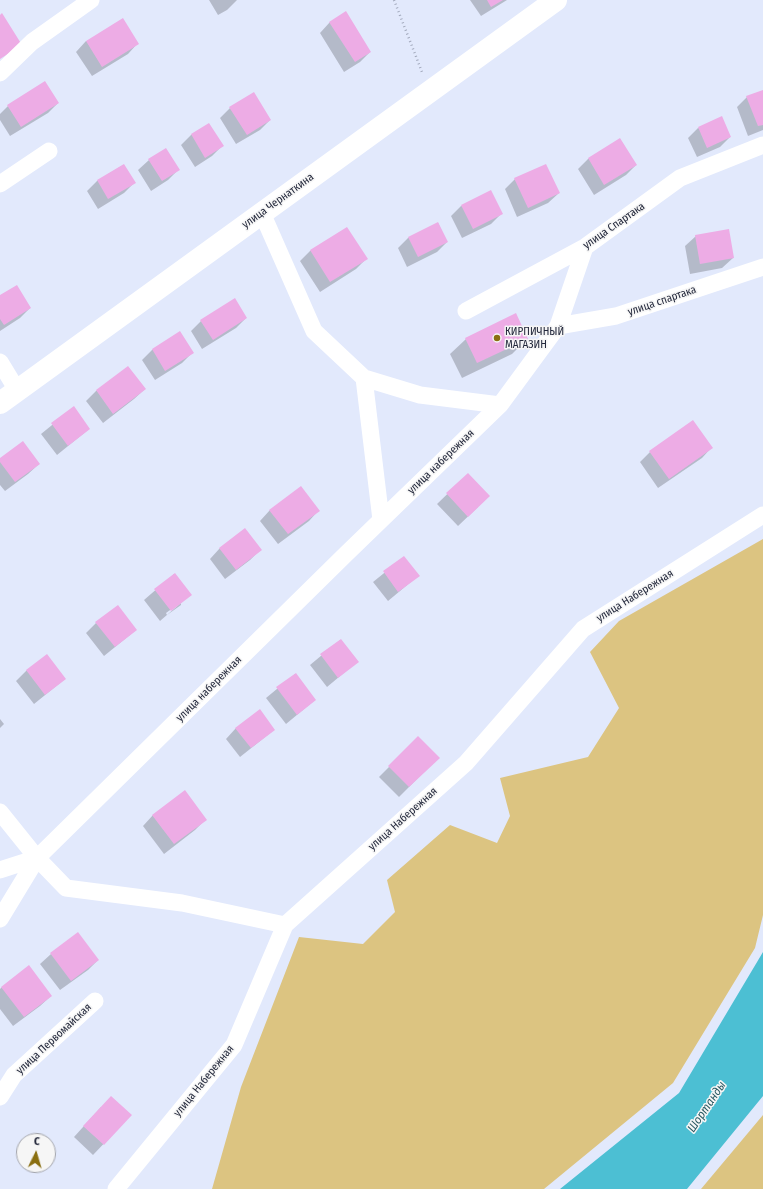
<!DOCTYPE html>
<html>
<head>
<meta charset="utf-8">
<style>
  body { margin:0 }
  #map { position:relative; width:763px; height:1189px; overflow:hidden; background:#e2e9fc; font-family:"Fira Sans Condensed",sans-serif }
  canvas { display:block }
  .north { position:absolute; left:16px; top:1133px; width:40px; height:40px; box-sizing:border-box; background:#f6f6f6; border:1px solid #a2a4ab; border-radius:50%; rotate:5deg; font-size:11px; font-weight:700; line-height:16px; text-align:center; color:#23283b }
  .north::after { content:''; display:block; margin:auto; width:14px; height:18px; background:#8a6f11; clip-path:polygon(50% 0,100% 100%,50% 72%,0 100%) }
</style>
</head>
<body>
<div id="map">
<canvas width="763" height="1189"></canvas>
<div class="north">С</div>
</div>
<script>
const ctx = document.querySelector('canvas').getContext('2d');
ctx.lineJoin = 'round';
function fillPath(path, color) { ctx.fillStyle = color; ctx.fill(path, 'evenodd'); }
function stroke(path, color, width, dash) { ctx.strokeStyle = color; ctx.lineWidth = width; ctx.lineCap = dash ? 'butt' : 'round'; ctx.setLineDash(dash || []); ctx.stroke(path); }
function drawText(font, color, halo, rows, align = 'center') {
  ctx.font = font + ' "Fira Sans Condensed",sans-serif'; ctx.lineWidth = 3; ctx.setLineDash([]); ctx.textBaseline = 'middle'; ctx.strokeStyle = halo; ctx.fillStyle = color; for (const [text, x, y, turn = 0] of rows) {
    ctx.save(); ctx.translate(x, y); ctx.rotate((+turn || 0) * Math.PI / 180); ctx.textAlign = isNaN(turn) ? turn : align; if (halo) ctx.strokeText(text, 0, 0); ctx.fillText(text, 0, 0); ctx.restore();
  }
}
const green = new Path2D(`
  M763,539V915L755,948L673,1083L544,1189H212L241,1087L299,937L363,944L395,912L387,880L450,825L497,843L510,816L500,778L588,757L619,708L590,652L619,621Z
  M763,1115V1189H701Z`);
const water = new Path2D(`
  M763,952V1096L687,1189H560L679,1093Z`);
const shadow = new Path2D(`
  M209,0H237L227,10L218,15Z
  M470,0H507L481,16Z
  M330,22L370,52L360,62L344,72L320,33Z
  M86,41L138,43L128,54L92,76L76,52Z
  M763,91V130L748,136L737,107L747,97Z
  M58,103L48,113L10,136L0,120V114L8,106Z
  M230,108L270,120L260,130L236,144L220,118Z
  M209,124L222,146L212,156L195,167L181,145L191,135Z
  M698,128L730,137L720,147L697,157L688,138Z
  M620,139L636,165L626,175L594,195L578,169L588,159Z
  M165,150L178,170L168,180L151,191L138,170L149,160Z
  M123,165L134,183L124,193L98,209L87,191L97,181Z
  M515,179L559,193L548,203L517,217L505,189Z
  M461,206L502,213L491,224L462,238L451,216Z
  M438,223L447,242L437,252L407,267L398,248L408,238Z
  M347,228L366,259L356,269L320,292L300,261L310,251Z
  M696,236L733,258L722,268L690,274L685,246Z
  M0,296L30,308L20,318L0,331Z
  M246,318L236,328L202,349L191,331L201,321Z
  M180,333L192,353L182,363L155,380L142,360L152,350Z
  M466,339H527L512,354L462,378L450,354Z
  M128,367L145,389L134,399L103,423L86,401L96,391Z
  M73,408L89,429L57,455L41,434Z
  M712,447L702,458L658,488L640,462L650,452Z
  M0,459L39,464L28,474L5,491L0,485Z
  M468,474L478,507L458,526L437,504Z
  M270,510H319L309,521L278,544L260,521Z
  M220,548L260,550L250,560L225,579L210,559Z
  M404,557L418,576L388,601L373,582Z
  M174,574L190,595L160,621L144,600ZM181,602V605L167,615L166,613Z
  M96,623L136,630L104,656L86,633Z
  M340,640L357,662L327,687L310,665Z
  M27,670L65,679L34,704L16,681Z
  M295,674L315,700L286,724L266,698Z
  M0,719L4,724L0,728Z
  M236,728L274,730L240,757L226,739Z
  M418,738L438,758L399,797L379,777Z
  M153,815L205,820L195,830L164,854L143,826Z
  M78,934L98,960L88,970L60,990L40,964L51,954Z
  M2,987L51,996L40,1006L13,1026L0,1009V989Z
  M101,1107L131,1115L93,1155L74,1137Z`);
const building = new Path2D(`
  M487,0H503L491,7Z
  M346,11L371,52L355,62L329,22Z
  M2,13L22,45L0,59V15Z
  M123,18L139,44L102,67L86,41Z
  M45,81L59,103L21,127L7,105Z
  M763,90V125L758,126L746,96Z
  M254,92L271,120L247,135L229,107Z
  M722,116L731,137L707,148L698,127Z
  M209,123L224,146L205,158L191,134Z
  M620,138L637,165L604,185L588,158Z
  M166,148L180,170L162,181L148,159Z
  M124,164L136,183L108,199L97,180Z
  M546,164L560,193L528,208L514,178Z
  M491,190L503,214L473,229L461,205Z
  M438,222L448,242L418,257L408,237Z
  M347,227L368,259L330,282L310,250Z
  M729,229L734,258L700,264L695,235Z
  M17,285L31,308L4,325L0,319V295Z
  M235,298L247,318L213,340L200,320Z
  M516,313L528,339L477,363L465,338Z
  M180,331L194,353L165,371L152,349Z
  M128,366L146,389L113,414L96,390Z
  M74,406L90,429L68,446L51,423Z
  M693,420L713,448L669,479L649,451Z
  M23,441L40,464L15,482L0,462V458Z
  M468,473L490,496L468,517L446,493Z
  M301,486L320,511L288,534L269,510Z
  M245,528L262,550L236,570L219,548Z
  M404,556L420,576L398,592L383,571Z
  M175,573L192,595L171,611L154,589Z
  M118,605L137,630L115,647L95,622Z
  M341,639L359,662L338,678L320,654Z
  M47,654L66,679L45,695L26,670Z
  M296,673L316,700L297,715L276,687Z
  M260,709L275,730L251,748L235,728Z
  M418,736L440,758L409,787L388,766Z
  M185,790L207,820L174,844L152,815Z
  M78,932L99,960L71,981L50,953Z
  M29,965L52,996L24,1017L1,987Z
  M111,1096L132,1115L104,1145L83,1126Z`);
const path = new Path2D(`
  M394,0L422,72`);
const street = new Path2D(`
  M0,73L32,42L91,0
  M0,184L49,151
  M262,213L314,331L364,378L420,395L500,405
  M466,311L585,247L680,178L763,145
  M558,326L616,316L763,267
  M0,362L17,390
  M364,378L381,520
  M0,812L37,858L66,888L182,903L285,925
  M0,870L37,858
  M0,919L37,858L346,554L500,405L558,326L585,247
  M0,1097L14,1075L95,1001
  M116,1189L234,1045L285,925L466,763L583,629L763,515`);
const secondary = new Path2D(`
  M0,403L556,0`);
const markers = [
  [497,338,4,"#8a6f11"]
];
const streetNames = [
  ["улица Чернаткина",278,201,-36],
  ["улица Спартака",614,226,-35],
  ["улица спартака",662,301,-19],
  ["улица набережная",441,462,-44],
  ["улица Набережная",635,596,-32],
  ["улица набережная",209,689,-45],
  ["улица Набережная",403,819,-42],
  ["улица Первомайская",54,1039,-43],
  ["улица Набережная",204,1081,-51]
];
const poiNames = [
  ["КИРПИЧНЫЙ",505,332],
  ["МАГАЗИН",505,345]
];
const waterNames = [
  ["Шортанды",707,1107,-56]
];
fillPath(green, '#dcc481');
fillPath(water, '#4cbfd3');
fillPath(shadow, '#0003');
fillPath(building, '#edace5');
stroke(path, '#a2a9bc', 2.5, [1, 3]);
stroke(street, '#fff', 17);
stroke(secondary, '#fff', 22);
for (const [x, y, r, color] of markers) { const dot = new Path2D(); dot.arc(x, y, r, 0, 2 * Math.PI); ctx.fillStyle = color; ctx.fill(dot); stroke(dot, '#f6f6f6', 1.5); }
drawText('11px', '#23283b', '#f6f6f6', streetNames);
drawText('11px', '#23283b', '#f6f6f6', poiNames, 'left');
drawText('italic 12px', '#295962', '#f6f6f6', waterNames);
</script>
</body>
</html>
